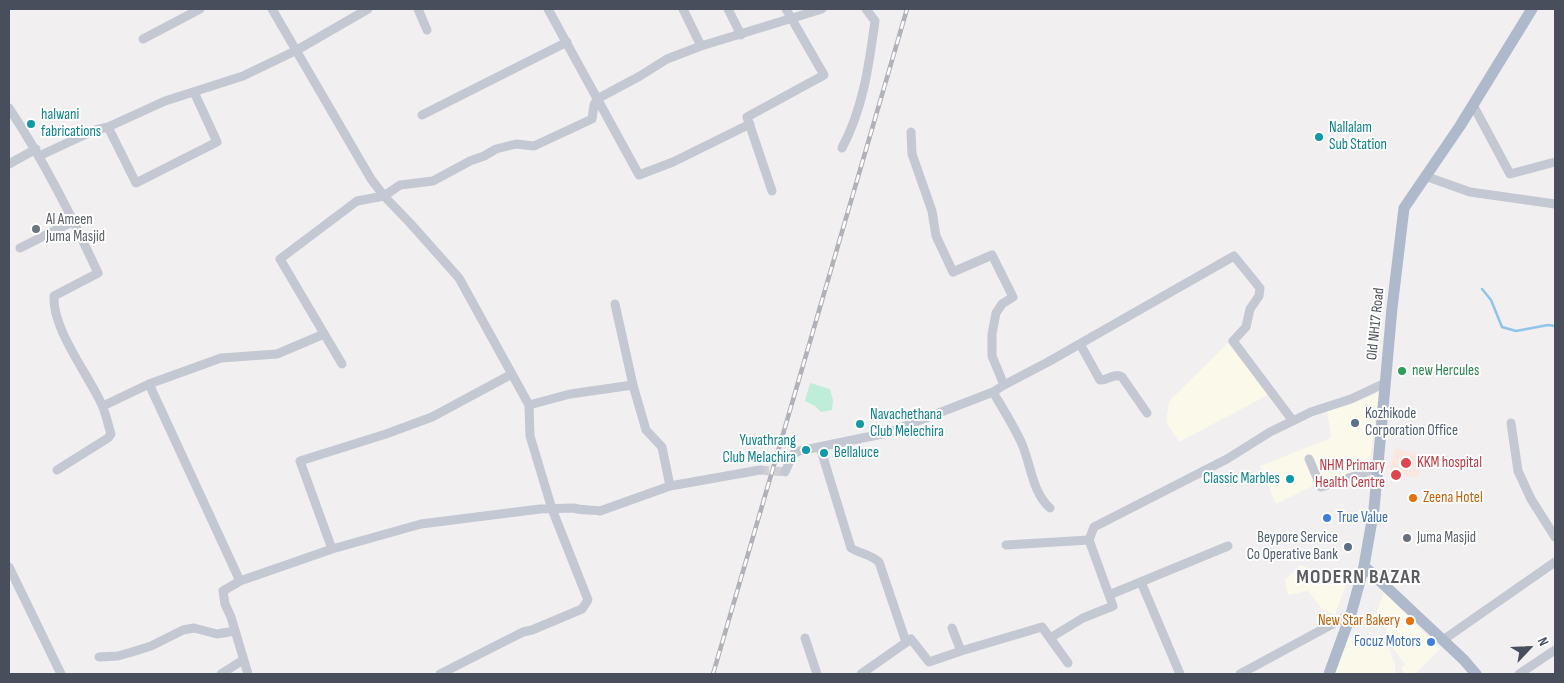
<!DOCTYPE html>
<html>
<head>
<meta charset="utf-8">
<style>
  body { margin:0 }
  #map { position:relative; width:1564px; height:683px; overflow:hidden; background:#f1efef; font-family:"Sofia Sans Condensed",sans-serif }
  canvas { display:block }
  .frame { position:absolute; inset:0; border:10px solid #484e5b; pointer-events:none }
  .north { position:absolute; left:1504px; top:623px; width:50px; height:50px; -webkit-text-stroke:4px #fff; paint-order:stroke; rotate:65deg; font-size:14px; font-weight:700; line-height:20px; text-align:center; color:#484e5b }
  .north::after { content:''; display:block; margin:auto; width:18px; height:22px; background:#484e5b; clip-path:polygon(50% 0,100% 100%,50% 72%,0 100%) }
</style>
</head>
<body>
<div id="map">
<canvas width="1564" height="683"></canvas>
<div class="frame"></div>
<div class="north">N</div>
</div>
<script>
const ctx = document.querySelector('canvas').getContext('2d');
ctx.lineJoin = 'round';
function fillPath(path, color) { ctx.fillStyle = color; ctx.fill(path, 'evenodd'); }
function stroke(path, color, width, dash) { ctx.strokeStyle = color; ctx.lineWidth = width; ctx.lineCap = dash ? 'butt' : 'round'; ctx.setLineDash(dash || []); ctx.stroke(path); }
function drawText(font, color, halo, rows, align = 'center') {
  ctx.font = font + ' "Sofia Sans Condensed",sans-serif'; ctx.lineWidth = 4; ctx.setLineDash([]); ctx.textBaseline = 'middle'; ctx.strokeStyle = halo; ctx.fillStyle = color; for (const [text, x, y, turn = 0] of rows) {
    ctx.save(); ctx.translate(x, y); ctx.rotate((+turn || 0) * Math.PI / 180); ctx.textAlign = isNaN(turn) ? turn : align; if (halo) ctx.strokeText(text, 0, 0); ctx.fillText(text, 0, 0); ctx.restore();
  }
}
const commercial = new Path2D(`
  M1228,343L1268,395L1179,442L1166,422L1169,401Z
  M1379,392L1369,468L1321,482L1276,504L1260,466L1331,438L1327,410L1362,400Z
  M1300,565L1319,571L1324,578L1330,582L1336,569L1350,574L1335,615L1322,609L1308,591L1288,595L1285,580Z
  M1384,592L1440,649L1415,674H1405L1401,669L1405,664L1391,646L1386,629L1377,611Z
  M1347,636L1388,646L1395,664V674H1334Z`);
const medical = new Path2D(`
  M1395,448L1422,455L1417,478L1390,472Z`);
const green = new Path2D(`
  M810,383L830,389L833,400L832,410L821,412L815,406L805,401Z`);
const stream = new Path2D(`
  M1482,289L1491,300L1502,327L1516,331L1548,325L1555,326`);
const minorTunnel = new Path2D(`
  M760,470L785,472`);
const minor = new Path2D(`
  M272,9L371,179L384,196L410,223L459,278L529,405L530,436L552,509L588,600L582,609L532,630L523,632L440,674
  M418,9L427,30
  M548,9L639,175L673,162L750,124
  M683,9L701,46
  M728,9L741,35
  M143,39L200,9
  M1473,105L1510,174L1555,162
  M9,108C44,161 71,215 98,273L54,296C52,329 88,374 102,405C106,414 108,425 111,434L108,438L57,470
  M422,115L567,42
  M108,127L136,183L217,142L194,92
  M842,148C863,109 869,65 875,21L866,9
  M39,156L95,130L108,127L165,101L243,76L297,50L368,9
  M9,164L36,149
  M1425,176L1470,192L1555,204
  M772,191L747,117L824,75L786,9
  M20,248L74,221
  M615,304L633,385
  M1080,344L1100,380C1108,381 1114,372 1122,377L1147,413
  M342,364L280,259L357,201L384,196L400,185L433,181L470,161L484,156L496,149L516,144L534,146L592,119L594,105L597,99L640,76L667,59L701,46L822,9
  M149,384L240,581
  M1004,385L1048,362L1234,256L1260,288L1259,296L1250,309L1246,327L1233,341L1293,421
  M993,392C1003,409 1014,426 1022,444C1031,465 1032,492 1050,508
  M529,405L570,394L633,385L646,430L662,447L670,486L760,470
  M103,406L149,384L221,358L277,354L324,334
  M1511,423L1518,471L1531,499L1555,537
  M820,447L851,548C861,554 870,554 879,562L906,642
  M1309,459L1321,487L1379,468
  M785,472L793,454L799,451L887,433L993,392L1004,385L992,356V334L996,313L1002,304L1013,297L992,255L953,272L936,236L932,211L912,154L911,132
  M1006,545L1089,540L1094,527L1227,459L1270,432L1311,412L1351,399L1385,383
  M332,549L300,461L386,434L432,417L512,374
  M9,567L61,674
  M1141,582L1180,674
  M1109,595L1228,546
  M952,628L961,651L1042,627L1068,663
  M805,638L817,674
  M1050,638L1083,618L1113,606L1089,540
  M1443,640L1555,562
  M99,657L118,656L132,652L151,646L183,630L194,628L217,634L235,631
  M221,674L243,660
  M248,674L231,617L225,604L223,591L240,581L332,549L421,524L540,509L574,508C581,511 591,509 600,511L670,486
  M861,674L911,639L929,662L961,651
  M1240,674L1351,614
  M1519,674L1555,650`);
const major = new Path2D(`
  M1364,566L1464,660L1476,674
  M1329,674L1351,614L1364,566L1374,509L1392,308L1404,208L1460,126L1532,9`);
const rail = new Path2D(`
  M713,674L907,9`);
const markers = [
  [31,124,5,"#0f9aa8"],
  [1319,137,5,"#0f9aa8"],
  [36,229,5,"#6b7280"],
  [1402,371,5,"#2e9e5b"],
  [1355,423,5,"#5c6f8a"],
  [860,424,5,"#0f9aa8"],
  [806,450,5,"#0f9aa8"],
  [824,453,5,"#0f9aa8"],
  [1406,463,6,"#e0444e"],
  [1396,475,6,"#e0444e"],
  [1290,479,5,"#0f9aa8"],
  [1413,498,5,"#e8710a"],
  [1327,518,5,"#3f7fe0"],
  [1407,538,5,"#6b7280"],
  [1348,547,5,"#5c6f8a"],
  [1410,621,5,"#e8710a"],
  [1431,642,5,"#3f7fe0"]
];
const cultureNames = [
  ["halwani",41,115],
  ["fabrications",41,132],
  ["Nallalam",1329,128],
  ["Sub Station",1329,145],
  ["Navachethana",870,415],
  ["Club Melechira",870,432],
  ["Yuvathrang",796,441,"right"],
  ["Club Melachira",796,458,"right"],
  ["Bellaluce",834,453],
  ["Classic Marbles",1280,479,"right"]
];
const worshipNames = [
  ["Al Ameen",46,220],
  ["Juma Masjid",46,237],
  ["Juma Masjid",1417,538]
];
const streetNames = [
  ["Old NH17 Road",1376,324,-84]
];
const leisureNames = [
  ["new Hercules",1412,371]
];
const serviceNames = [
  ["Kozhikode",1365,414],
  ["Corporation Office",1365,431],
  ["Beypore Service",1338,538,"right"],
  ["Co Operative Bank",1338,555,"right"]
];
const healthNames = [
  ["KKM hospital",1417,463],
  ["NHM Primary",1385,466,"right"],
  ["Health Centre",1385,483,"right"]
];
const foodNames = [
  ["Zeena Hotel",1423,498],
  ["New Star Bakery",1400,621,"right"]
];
const shopNames = [
  ["True Value",1337,518],
  ["Focuz Motors",1421,642,"right"]
];
const districtNames = [
  ["MODERN BAZAR",1359,578]
];
fillPath(commercial, '#fbf9e9');
fillPath(medical, '#fae7e0');
fillPath(green, '#bfedd9');
stroke(stream, '#8ec5e8', 2.5);
stroke(minorTunnel, '#cfcfd1', 9, [9, 4.5]);
stroke(minor, '#c3c8d3', 9);
stroke(major, '#afb9cc', 11);
stroke(rail, '#b1b2b9', 4.5);
stroke(rail, '#fff', 2.5, [8]);
for (const [x, y, r, color] of markers) { const dot = new Path2D(); dot.arc(x, y, r, 0, 2 * Math.PI); ctx.fillStyle = color; ctx.fill(dot); stroke(dot, '#fff', 2); }
drawText('15px', '#0d838f', '#fff', cultureNames, 'left');
drawText('15px', '#5b616d', '#fff', worshipNames, 'left');
drawText('15px', '#484e5b', '#fff', streetNames);
drawText('15px', '#27864d', '#fff', leisureNames, 'left');
drawText('15px', '#4e5e75', '#fff', serviceNames, 'left');
drawText('15px', '#be3a42', '#fff', healthNames, 'left');
drawText('15px', '#c56008', '#fff', foodNames, 'left');
drawText('15px', '#366cbe', '#fff', shopNames, 'left');
ctx.letterSpacing = '1px';
drawText('bold 20px', '#5b5d63', '#fff', districtNames);
ctx.letterSpacing = '0px';
</script>
</body>
</html>
